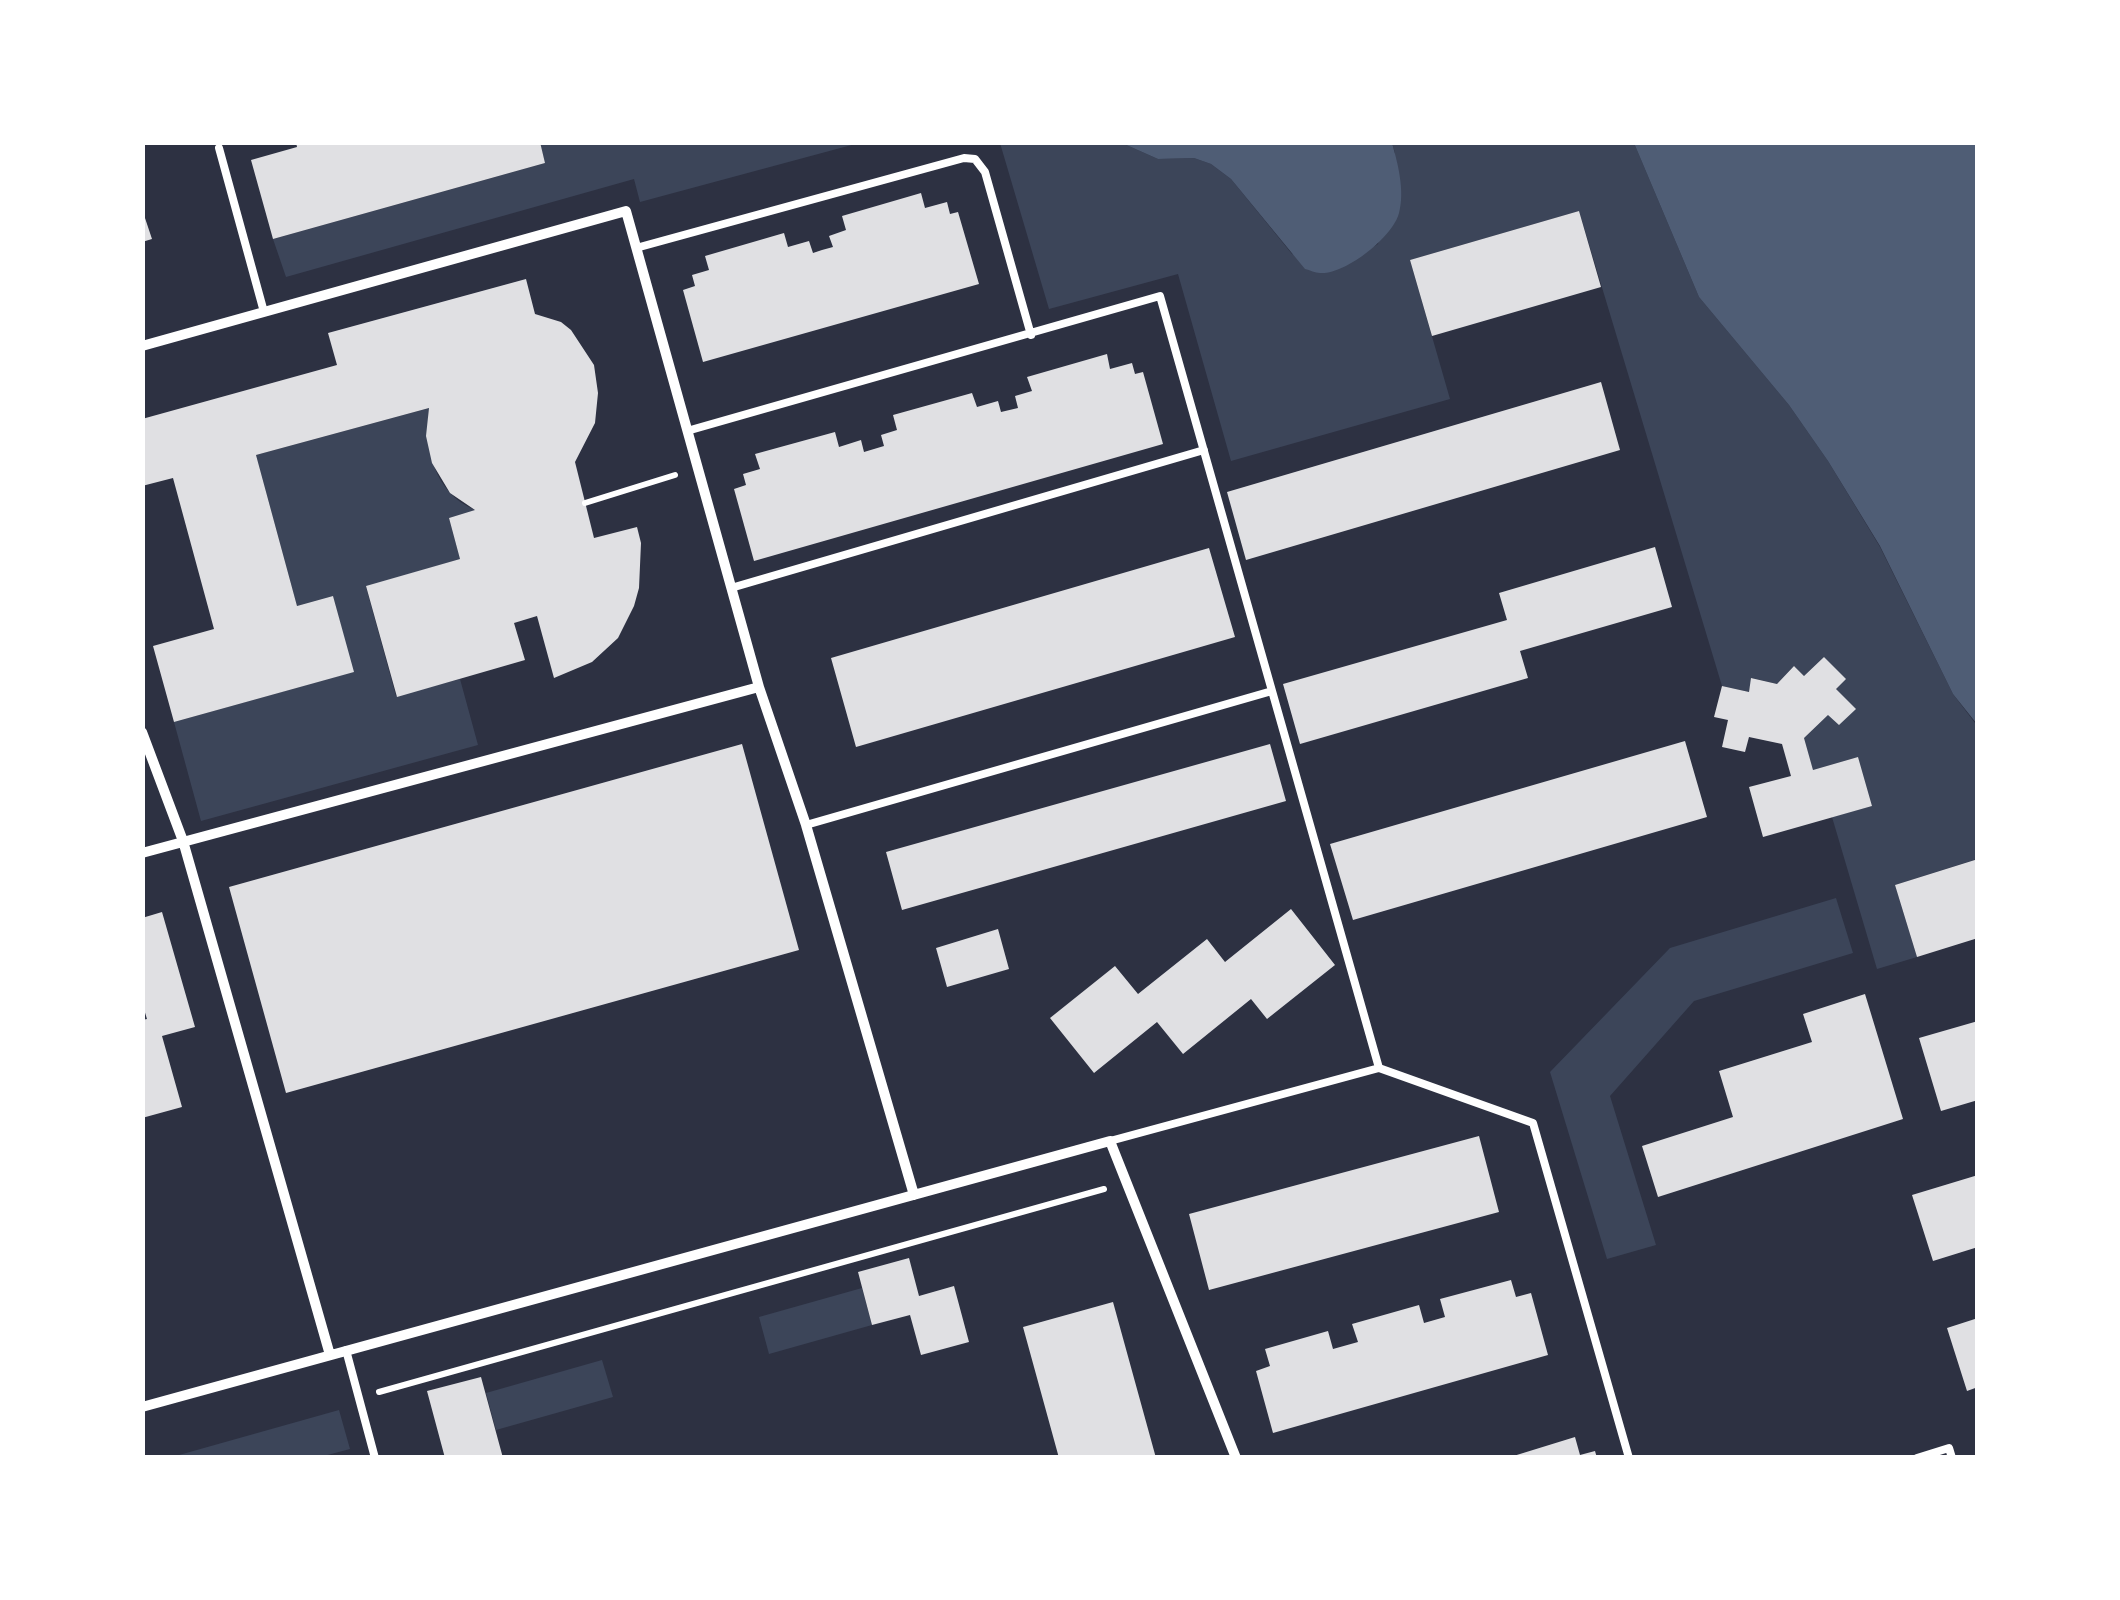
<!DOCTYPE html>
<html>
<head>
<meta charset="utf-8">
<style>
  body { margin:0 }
  #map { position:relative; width:2120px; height:1600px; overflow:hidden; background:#2d3142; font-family:Rubik,sans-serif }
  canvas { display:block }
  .frame { position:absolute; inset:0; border:145px solid #fff; pointer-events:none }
</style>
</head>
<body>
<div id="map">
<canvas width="2120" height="1600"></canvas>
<div class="frame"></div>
</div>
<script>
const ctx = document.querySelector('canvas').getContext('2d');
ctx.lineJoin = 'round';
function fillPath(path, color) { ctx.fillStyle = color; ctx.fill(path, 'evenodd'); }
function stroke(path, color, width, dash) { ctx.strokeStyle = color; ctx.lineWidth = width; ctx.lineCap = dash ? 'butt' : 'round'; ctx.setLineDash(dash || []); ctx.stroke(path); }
const green = new Path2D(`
  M540,143H859L640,202L634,179L286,277L273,239L545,163Z
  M1000,143H1122L1158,159L1194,158L1211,164L1231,179L1292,254L1340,268L1378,244L1395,153L1392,143H1634L1699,297L1789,405L1828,461L1880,547L1953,694L1975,723L1977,859L1895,885L1917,957L1877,969L1832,817L1872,806L1858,757L1813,770L1804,738L1828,715L1855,709L1836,689L1845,679L1824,657L1804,676L1794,666L1777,684L1752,678L1749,692L1722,686L1579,211L1410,260L1450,399L1231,461L1178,274L1049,309Z
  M429,408C425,449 433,492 475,510L449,518L460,559L366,587L396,696L460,679L478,745L201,821L174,722L353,672L333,596L297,606L256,455Z
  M1836,898L1853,953L1694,1001L1610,1096L1656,1245L1607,1259L1550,1072L1670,948Z
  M862,1288L872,1325L769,1354L759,1317Z
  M602,1360L613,1397L496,1430L486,1393Z
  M339,1410L350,1449L320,1457H172Z`);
const water = new Path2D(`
  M1122,143H1392C1398,164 1405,191 1399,213C1393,237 1345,275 1320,273C1315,273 1310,270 1305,269L1231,179L1211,164L1194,158L1158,159Z
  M1634,143H1977V724L1953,694L1880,546L1828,461L1789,405L1699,297Z`);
const building = new Path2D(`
  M296,142H540L545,163L273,239L251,160L297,147Z
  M921,193L925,208L947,202L950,214L958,212L979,284L703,362L683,290L695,286L692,275L709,270L705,256L784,233L788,247L809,241L813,253L822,250L833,247L829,236L846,230L842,216Z
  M142,209L152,239L142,242Z
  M1579,211L1601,287L1432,336L1410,260Z
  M526,279L535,314L561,322L571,330L594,365L598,393L595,423L575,462L594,538L637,527L641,543L639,588L634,606L618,638L592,662L554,678L537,616L514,623L525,660L397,697L366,586L460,559L449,518L475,510L450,493L432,463L426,436L429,408L256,455L297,606L333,596L354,672L174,722L153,646L214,629L173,478L142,486V419L337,365L328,333Z
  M1107,354L1110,369L1132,363L1135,374L1143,372L1163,444L754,561L734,489L746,485L743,474L760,469L755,454L835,432L839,447L861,440L864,452L884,446L881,435L897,430L893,415L972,393L977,407L998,401L1001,412L1018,408L1015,396L1032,391L1027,377Z
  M1601,382L1620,450L1246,560L1227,492Z
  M1655,547L1672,607L1520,651L1528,678L1300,744L1283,684L1507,620L1499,593Z
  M1209,548L1235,637L856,747L831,658Z
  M1824,657L1846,679L1836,689L1856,709L1839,725L1828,715L1804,738L1813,770L1858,757L1872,806L1763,837L1749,787L1791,776L1782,744L1749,737L1745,752L1722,747L1728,720L1714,717L1722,686L1749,692L1751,678L1777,684L1794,666L1804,676Z
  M1685,741L1707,817L1353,920L1330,844Z
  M742,744L799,950L286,1093L229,887Z
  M1270,744L1286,801L902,910L886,852Z
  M1978,859V938L1917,957L1895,885Z
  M1291,909L1335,965L1267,1019L1251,999L1183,1054L1157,1022L1094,1073L1050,1018L1115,966L1138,994L1207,939L1225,962Z
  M162,912L195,1027L162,1036L182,1107L142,1118V1020L147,1019L142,1003V918Z
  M998,929L1009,969L947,987L936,948Z
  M1865,994L1903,1119L1658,1197L1642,1146L1733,1117L1719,1071L1812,1042L1803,1014Z
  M1978,1021V1100L1941,1111L1919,1038Z
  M1479,1136L1499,1212L1209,1290L1189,1214Z
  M1978,1175V1247L1933,1261L1912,1195Z
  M909,1258L919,1296L954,1286L969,1342L921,1355L910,1315L872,1325L858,1272Z
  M1511,1280L1516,1297L1531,1293L1548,1355L1273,1433L1256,1371L1270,1366L1265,1349L1328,1331L1333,1349L1358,1342L1352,1324L1419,1305L1424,1323L1445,1317L1440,1299Z
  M1113,1302L1156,1458H1059L1023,1327Z
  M1978,1318V1387L1967,1391L1947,1328Z
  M481,1377L503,1458H445L427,1391Z
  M1575,1437L1580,1455L1595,1451L1597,1458H1507Z`);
const path = new Path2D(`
  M585,503L675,475
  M379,1392L1104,1189`);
const service = new Path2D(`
  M219,148L264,312
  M636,248L964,158L975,159L985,172L1031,335
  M687,431L1160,296L1379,1068
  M731,588L1204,450
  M806,825L1272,691
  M1110,1141L1379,1068L1533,1123L1629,1458
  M346,1350L375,1458
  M1917,1458L1949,1448L1952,1458`);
const minor = new Path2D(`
  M142,346L626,211L759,687L806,825L914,1195
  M142,732L183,841L330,1355
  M142,853L759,687
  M142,1407L1110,1141L1236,1458`);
fillPath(green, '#3c4559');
fillPath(water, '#4f5d75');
fillPath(building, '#e0e0e3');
stroke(path, '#fff', 6);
stroke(service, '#fff', 8);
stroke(minor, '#fff', 10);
</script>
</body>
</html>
